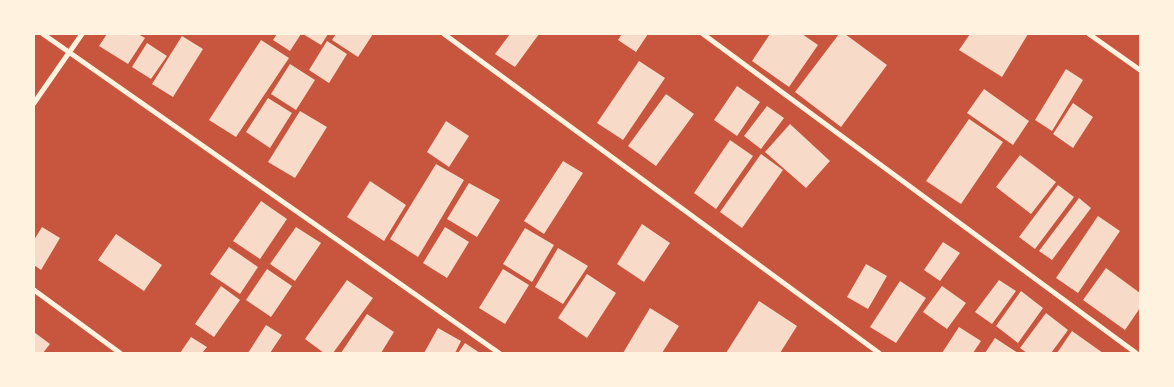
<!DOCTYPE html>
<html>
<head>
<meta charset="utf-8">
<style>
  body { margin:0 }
  #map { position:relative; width:1174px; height:387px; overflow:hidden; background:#c8553d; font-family:"Nunito Sans",sans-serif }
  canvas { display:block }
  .frame { position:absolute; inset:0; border:35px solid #fff3e0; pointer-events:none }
</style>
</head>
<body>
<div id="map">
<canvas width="1174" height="387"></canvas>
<div class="frame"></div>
</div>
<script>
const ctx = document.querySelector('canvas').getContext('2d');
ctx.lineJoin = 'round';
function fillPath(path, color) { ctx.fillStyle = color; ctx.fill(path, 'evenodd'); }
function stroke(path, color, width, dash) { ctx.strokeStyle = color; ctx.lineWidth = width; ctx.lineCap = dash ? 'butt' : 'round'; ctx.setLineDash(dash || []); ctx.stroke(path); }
const building = new Path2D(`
  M107,34H138L145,38L128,64L99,46Z
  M277,34H301L290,51L273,40Z
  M303,34H328L321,45Z
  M336,34H373L358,57L332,40Z
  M510,34H539L515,67L495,54Z
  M622,34H648L636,52L618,40Z
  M770,34H802L818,45L789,87L752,61Z
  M839,34H845L887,65L841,127L795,92Z
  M970,34H1028L1002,77L959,50Z
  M182,36L203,49L173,97L152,84Z
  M261,40L289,58L236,137L209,120Z
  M327,41L347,54L329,83L309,70Z
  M147,43L167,56L151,79L132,67Z
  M639,61L665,78L623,140L597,123Z
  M290,64L315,80L296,110L271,94Z
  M1066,69L1083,80L1052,131L1035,120Z
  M737,86L760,102L737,136L714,120Z
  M984,89L1029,121L1013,145L967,113Z
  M666,94L694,114L656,166L628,146Z
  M268,98L292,113L270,148L246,132Z
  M1073,103L1093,117L1073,148L1053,134Z
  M767,106L784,118L761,149L744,136Z
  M300,111L327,127L295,178L268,162Z
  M969,119L1003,142L961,204L926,181Z
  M446,121L469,136L449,167L427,152Z
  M790,124L830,161L806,188L765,152Z
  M730,140L753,156L716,209L694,193Z
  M761,154L783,170L742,228L720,212Z
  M1020,155L1056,182L1031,214L996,187Z
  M563,161L583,173L544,234L524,221Z
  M436,164L464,180L418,257L390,239Z
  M370,181L406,205L384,241L347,217Z
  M469,183L500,200L477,237L447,219Z
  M1058,185L1074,197L1035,249L1019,237Z
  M1079,198L1091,208L1052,260L1039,251Z
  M261,201L287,219L260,259L233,241Z
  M1098,216L1120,231L1078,293L1056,278Z
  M642,224L670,243L644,282L617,264Z
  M42,227L60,238L41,270L34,265V240Z
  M296,227L321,243L295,281L270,264Z
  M445,227L469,242L447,278L423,263Z
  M525,228L554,245L532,282L503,264Z
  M116,234L162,265L144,291L98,260Z
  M943,242L960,253L940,281L924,270Z
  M229,247L258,267L240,294L210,274Z
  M558,248L588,266L563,304L535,287Z
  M866,264L887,276L868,309L847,297Z
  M1106,268L1140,293V308L1125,330L1083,300Z
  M267,269L292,286L271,317L246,300Z
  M503,269L529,285L505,324L479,308Z
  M587,274L616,293L587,338L558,318Z
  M347,280L373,298L333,353H324L305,339Z
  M999,280L1016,291L992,324L975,312Z
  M900,281L926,298L896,343L870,327Z
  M221,286L240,300L214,337L195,324Z
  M942,286L966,303L947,329L923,312Z
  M1021,291L1043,308L1018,343L996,326Z
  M759,301L797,326L780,353H726Z
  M650,308L679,326L662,353H623Z
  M1046,313L1068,330L1051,353H1027L1020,348Z
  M367,314L394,332L381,353H341Z
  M266,325L282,335L270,353H248Z
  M959,327L981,341L973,353H942Z
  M438,328L461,341L455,353H424Z
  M1072,331L1103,353H1057Z
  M34,332L50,344L43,353H34Z
  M191,337L207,347L202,353H180Z
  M995,338L1018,353H985Z
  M465,343L480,353H458Z`);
const minor = new Path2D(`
  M43,34L499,353
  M444,34L879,353
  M703,34L1136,353
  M1089,34L1140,70
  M34,103L82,34
  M34,290L120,353`);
fillPath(building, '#f7dbc8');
stroke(minor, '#fff3e0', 5);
</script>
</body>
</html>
